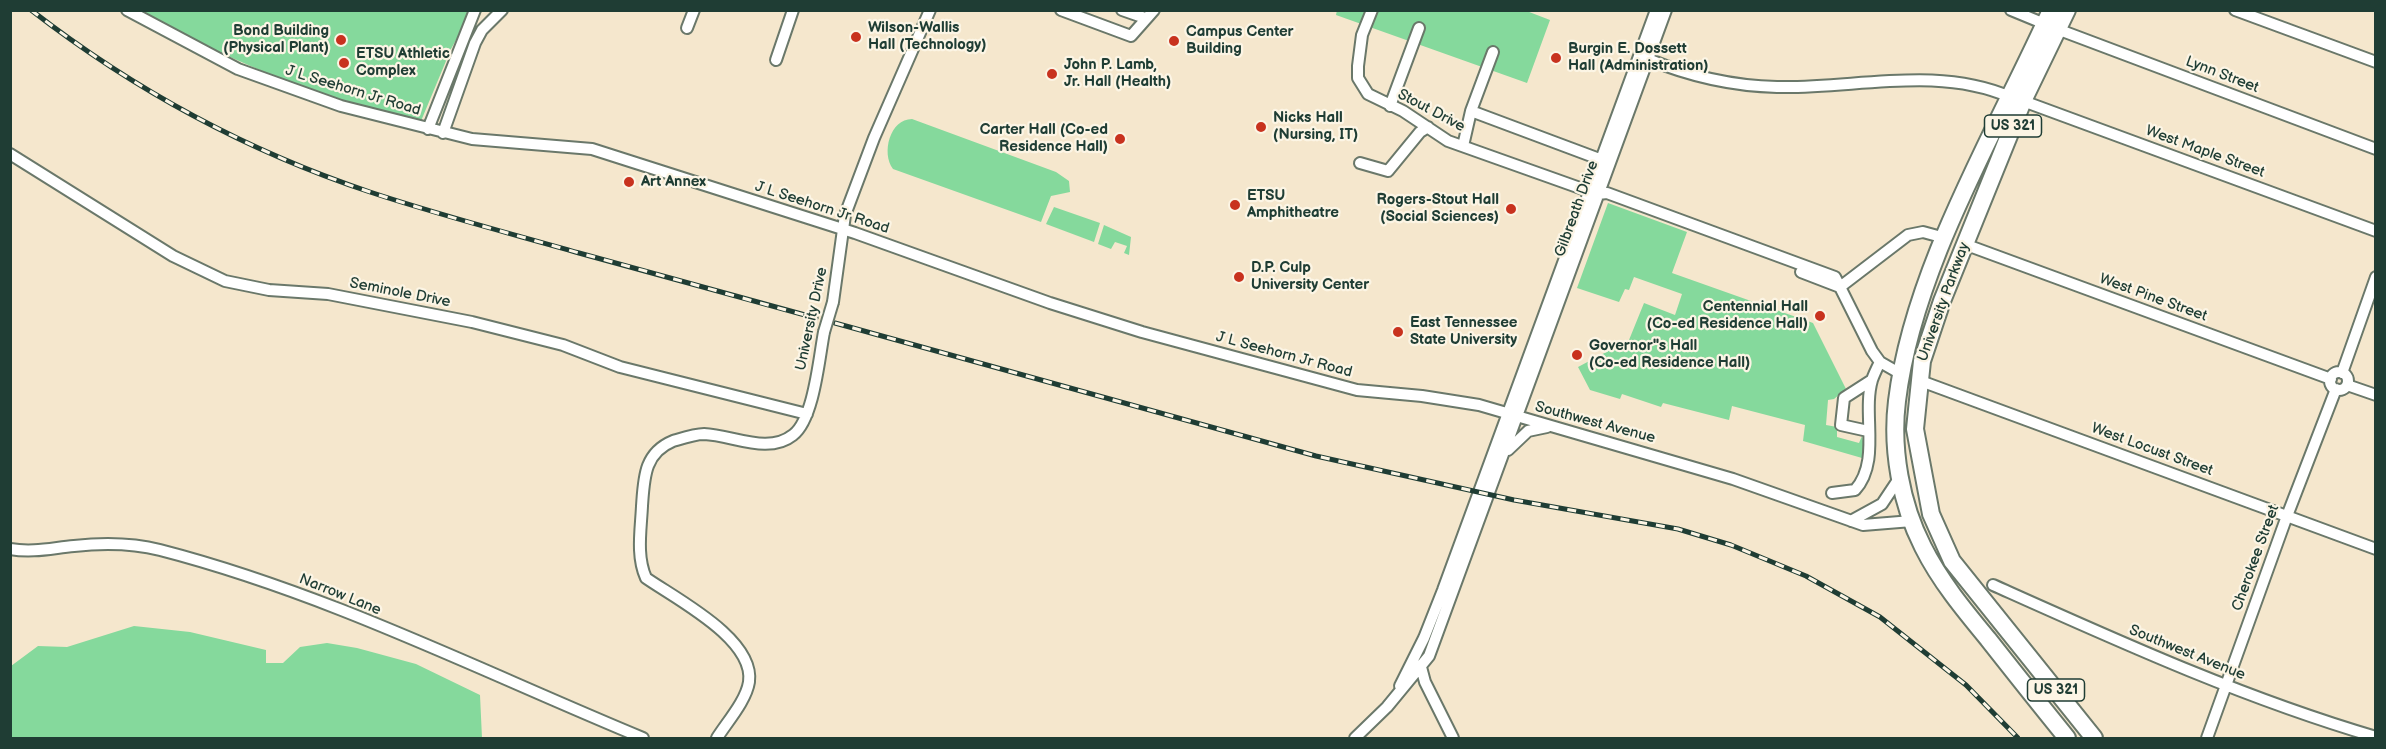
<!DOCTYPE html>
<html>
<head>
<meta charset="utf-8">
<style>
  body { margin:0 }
  #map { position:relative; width:2386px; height:749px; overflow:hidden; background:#f5e7cd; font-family:"Balsamiq Sans",sans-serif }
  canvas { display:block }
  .frame { position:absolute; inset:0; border:12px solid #1f3d34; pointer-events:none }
</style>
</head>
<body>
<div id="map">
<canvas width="2386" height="749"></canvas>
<div class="frame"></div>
</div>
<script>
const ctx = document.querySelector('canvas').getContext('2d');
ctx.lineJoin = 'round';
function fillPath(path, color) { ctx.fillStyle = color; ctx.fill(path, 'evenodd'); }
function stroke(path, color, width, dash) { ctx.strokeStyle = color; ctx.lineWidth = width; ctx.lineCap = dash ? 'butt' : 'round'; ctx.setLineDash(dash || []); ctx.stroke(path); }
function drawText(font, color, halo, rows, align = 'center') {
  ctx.font = font + ' "Balsamiq Sans",sans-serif'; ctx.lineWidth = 4.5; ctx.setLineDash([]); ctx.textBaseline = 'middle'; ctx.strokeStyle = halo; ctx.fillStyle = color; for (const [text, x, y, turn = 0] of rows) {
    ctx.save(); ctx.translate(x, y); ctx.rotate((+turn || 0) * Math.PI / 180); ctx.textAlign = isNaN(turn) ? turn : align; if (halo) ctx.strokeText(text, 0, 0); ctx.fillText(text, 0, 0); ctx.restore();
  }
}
const green = new Path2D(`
  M1337,10H1524L1550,20L1527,83L1336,15Z
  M138,11H472L451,49L421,121C404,119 385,112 368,107C286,85 212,51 138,11Z
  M912,119L1056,172L1069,181L1070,192L1051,196L1041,222L893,169C881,153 890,119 912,119Z
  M1608,203L1687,232L1672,273L1813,323L1846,389L1834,399L1828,400L1826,425L1837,427V437L1859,443L1862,436L1864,446L1862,458L1803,441L1805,425L1732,406L1729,420L1663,403L1661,407L1622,394L1620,399L1590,390L1578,367L1629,340L1644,303L1675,315L1682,294L1634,277L1629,290L1625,289L1619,302L1577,288Z
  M1054,207L1100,223L1094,242L1046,224Z
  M1104,225L1131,237L1129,255L1124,253L1127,246L1115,242L1111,249L1098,244Z
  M134,626L190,632L266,650V663H283L300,647L327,643L357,648L416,664L480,695L482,738H11V666L38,646L67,647Z`);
const minor = new Path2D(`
  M127,10L238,69L341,106L472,139L592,149L855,233L1050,303L1142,332L1357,390L1422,396L1479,405L1733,479L1863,525L1912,521
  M1061,10L1131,36L1154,10
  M1122,10L1145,18
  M1372,10L1362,35L1358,66V78L1368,94L1403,111L1448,141L1580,188L1598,194L1607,193L1835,277L1872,351L1880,362L1901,374
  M2011,10L2045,24
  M2235,10L2376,62
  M687,28L694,10
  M2057,29L2376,149
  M1648,59C1689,76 1733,86 1777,87C1854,89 1936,65 2010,97
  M776,60L793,10
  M2023,101L2376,231
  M1390,106L1419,28
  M1471,111L1602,160
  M428,129L475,10
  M443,133L475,43L482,30L502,10
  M1463,146L1471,111L1493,52
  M10,154L173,256L225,281L269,290L328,294L472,322L563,345L620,367L807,414
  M1360,163L1388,171L1420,132L1428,127
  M1964,244L2331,379
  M1801,272L1840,287
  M1840,287L1908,235L1923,232L1945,238
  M833,302L845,215L874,138L930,10
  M2330 381a9 9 0 1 1 18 0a9 9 0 1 1-18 0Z
  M2342,373L2376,277
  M1918,380L2376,549
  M2347,385L2376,395
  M1868,431L1841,425L1844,398L1872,380
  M1508,450L1528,431L1547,427
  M1832,493L1855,490C1881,461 1862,414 1872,380C1874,374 1877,368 1880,362
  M1851,521L1882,504L1900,477
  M10,549C33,553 52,548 74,546C102,543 132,543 160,550C327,593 483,672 643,738
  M1993,585C2118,641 2243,698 2376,737
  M1417,665L1421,667L1425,682L1453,738
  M1400,686L1424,638L1443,590L1656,10
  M717,738C727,722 746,701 749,682C755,639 676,599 646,578C636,556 641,529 642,506C644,478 644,453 673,441C683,438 695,434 704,434C733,435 768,455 793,435C814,419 819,358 824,332
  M1355,738L1387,707L1429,656L1666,10
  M2207,738L2287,516L2336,389`);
const highway = new Path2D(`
  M2051,10C1996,132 1913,268 1897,401C1891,449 1901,504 1923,547C1940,581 1964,610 1988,639C2014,672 2041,706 2067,738
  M2067,10L2023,101L1942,301L1922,361L1915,429L1931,514L1952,561L2094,738`);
const rail = new Path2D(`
  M31,10C133,89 247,151 370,192C439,215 509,233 579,253C658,274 737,297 816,318
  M835,323L1316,456L1514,500L1678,529L1731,545L1806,576L1880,617L1966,685L2018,738`);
const minorBridge = new Path2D(`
  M824,332L833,302`);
const markers = [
  [856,37,6,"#c8321e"],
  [341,40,6,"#c8321e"],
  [1174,41,6,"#c8321e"],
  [1556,58,6,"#c8321e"],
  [344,63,6,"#c8321e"],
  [1052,74,6,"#c8321e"],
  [1261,127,6,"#c8321e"],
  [1120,139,6,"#c8321e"],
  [629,182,6,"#c8321e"],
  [1235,205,6,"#c8321e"],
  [1511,209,6,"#c8321e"],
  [1239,277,6,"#c8321e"],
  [1820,316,6,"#c8321e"],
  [1398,332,6,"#c8321e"],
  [1577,355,6,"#c8321e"]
];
const shields = [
  [2013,126,57],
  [2056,690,57]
];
const shieldNames = [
  ["US 321",2013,126],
  ["US 321",2056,690]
];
const poiNames = [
  ["Wilson-Wallis",868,28],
  ["Hall (Technology)",868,45],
  ["Bond Building",329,31,"right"],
  ["(Physical Plant)",329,48,"right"],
  ["Campus Center",1186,32],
  ["Building",1186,49],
  ["Burgin E. Dossett",1568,49],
  ["Hall (Administration)",1568,66],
  ["ETSU Athletic",356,54],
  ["Complex",356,71],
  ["John P. Lamb,",1064,65],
  ["Jr. Hall (Health)",1064,82],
  ["Nicks Hall",1273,118],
  ["(Nursing, IT)",1273,135],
  ["Carter Hall (Co-ed",1108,130,"right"],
  ["Residence Hall)",1108,147,"right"],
  ["Art Annex",641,182],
  ["ETSU",1247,196],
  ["Amphitheatre",1247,213],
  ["Rogers-Stout Hall",1499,200,"right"],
  ["(Social Sciences)",1499,217,"right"],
  ["D.P. Culp",1251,268],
  ["University Center",1251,285],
  ["Centennial Hall",1808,307,"right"],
  ["(Co-ed Residence Hall)",1808,324,"right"],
  ["East Tennessee",1410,323],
  ["State University",1410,340],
  ["Governor\"s Hall",1589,346],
  ["(Co-ed Residence Hall)",1589,363]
];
const streetNames = [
  ["Lynn Street",2222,75,21],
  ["J L Seehorn Jr Road",353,91,17],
  ["Stout Drive",1431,111,28],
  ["West Maple Street",2205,152,20],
  ["J L Seehorn Jr Road",822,208,18],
  ["Gilbreath Drive",1577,209,-70],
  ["Seminole Drive",400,293,11],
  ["West Pine Street",2153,298,20],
  ["University Parkway",1944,302,-70],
  ["University Drive",812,319,-78],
  ["J L Seehorn Jr Road",1284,355,15],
  ["Southwest Avenue",1595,423,15],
  ["West Locust Street",2152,450,20],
  ["Cherokee Street",2256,558,-70],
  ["Narrow Lane",340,595,22],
  ["Southwest Avenue",2187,653,22]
];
fillPath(green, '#85d99c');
stroke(minor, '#6a786a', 14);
stroke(highway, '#6a786a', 20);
stroke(minor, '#fff', 10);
stroke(highway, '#fff', 16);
stroke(rail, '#1f3d34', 5);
stroke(rail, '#fcf5e5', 3, [9]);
stroke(minorBridge, '#6a786a', 14, []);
stroke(minorBridge, '#fff', 10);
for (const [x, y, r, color] of markers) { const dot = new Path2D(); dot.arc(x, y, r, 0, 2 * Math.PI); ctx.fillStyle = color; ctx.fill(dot); stroke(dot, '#fcf5e5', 2); }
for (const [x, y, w] of shields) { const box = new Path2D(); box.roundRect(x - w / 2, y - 11, w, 22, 4.5); ctx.fillStyle = '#fcf5e5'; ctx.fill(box); stroke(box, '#1f3d34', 1.5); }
drawText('bold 14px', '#1f3d34', null, shieldNames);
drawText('bold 15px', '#1f3d34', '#fcf5e5', poiNames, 'left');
drawText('15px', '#1f3d34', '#fcf5e5', streetNames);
</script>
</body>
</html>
